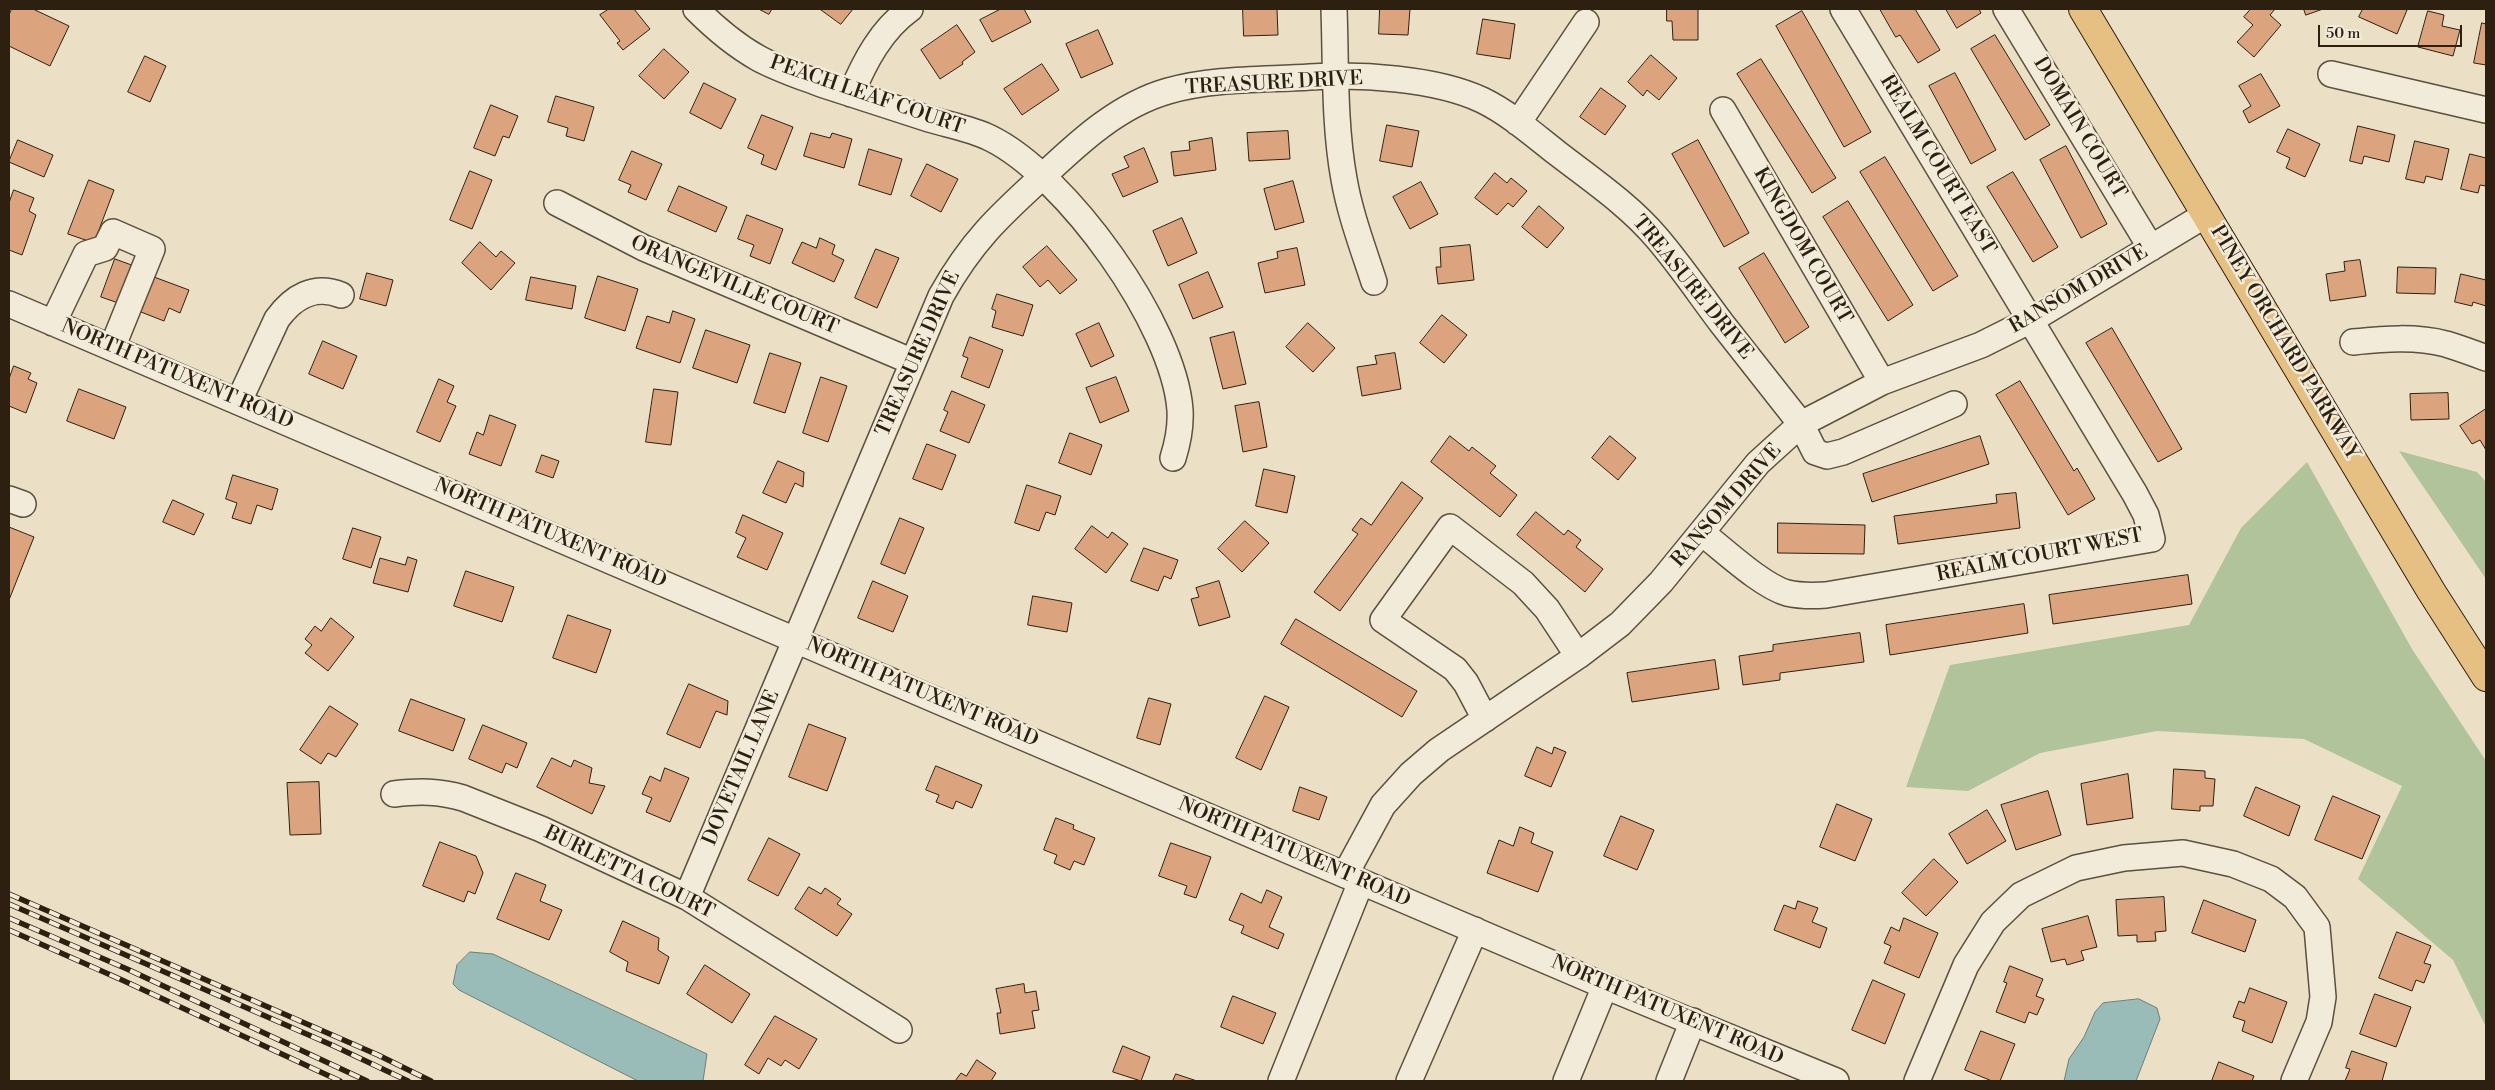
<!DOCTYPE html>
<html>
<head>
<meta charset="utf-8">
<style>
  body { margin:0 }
  #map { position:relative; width:2495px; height:1090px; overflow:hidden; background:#ebe0c6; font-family:"Libre Bodoni",serif }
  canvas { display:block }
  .frame { position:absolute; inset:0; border:10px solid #2d2010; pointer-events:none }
  .scale { position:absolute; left:2318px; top:25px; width:144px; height:22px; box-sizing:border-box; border:2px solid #2d2010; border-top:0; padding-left:6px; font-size:15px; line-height:18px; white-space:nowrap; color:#2d2010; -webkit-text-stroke:4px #f2ebda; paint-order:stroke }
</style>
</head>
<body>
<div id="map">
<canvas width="2495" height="1090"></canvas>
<div class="frame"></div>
<div class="scale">50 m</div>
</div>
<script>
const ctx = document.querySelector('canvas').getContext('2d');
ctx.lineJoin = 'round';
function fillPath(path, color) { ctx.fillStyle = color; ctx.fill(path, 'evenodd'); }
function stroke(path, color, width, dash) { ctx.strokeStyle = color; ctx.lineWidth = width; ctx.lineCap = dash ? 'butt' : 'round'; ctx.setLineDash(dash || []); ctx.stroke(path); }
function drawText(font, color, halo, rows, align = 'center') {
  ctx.font = font + ' "Libre Bodoni",serif'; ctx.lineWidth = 5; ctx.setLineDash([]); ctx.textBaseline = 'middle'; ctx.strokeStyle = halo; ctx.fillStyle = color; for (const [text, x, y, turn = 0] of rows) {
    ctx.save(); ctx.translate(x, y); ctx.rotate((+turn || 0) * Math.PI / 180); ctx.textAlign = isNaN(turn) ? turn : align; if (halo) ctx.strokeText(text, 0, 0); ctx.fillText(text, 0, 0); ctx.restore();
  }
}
const green = new Path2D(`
  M2399,451L2477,472L2486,482V579Z
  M2307,462L2412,649L2486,761V1027L2453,960L2358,879L2402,786L2304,739L2157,731L2040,753L1968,791L1906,787L1950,665L2189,625L2241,528Z`);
const water = new Path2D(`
  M470,952L493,954L707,1054L703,1081H638L459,990L453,984L457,965Z
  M2139,999L2157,1008L2160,1019L2136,1081H2064L2069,1059L2084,1037L2095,1012L2103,1003Z`);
const building = new Path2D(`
  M12,9H33L69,26L50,66L9,46V15Z
  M609,9H634L650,29L623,50L617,43L620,41L600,15Z
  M759,9H772L769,14Z
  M820,9H853L841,24Z
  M1001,9H1024L1031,22L992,42L980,20Z
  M1243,9H1277L1278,35L1244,36Z
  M1380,9H1410L1408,35L1379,34Z
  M1667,9H1698V40H1673L1672,21H1667Z
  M1880,9H1915L1940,50L1918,63L1900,35L1896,37Z
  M1946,9H1979L1981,13L1957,28Z
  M2251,9H2275L2270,15L2281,25L2254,57L2237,42L2253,25L2244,17Z
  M2304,9H2323L2306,15Z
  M2363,9H2404L2407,10L2397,34L2359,17Z
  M1802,11L1871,132L1844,147L1776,26Z
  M2428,11L2444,15L2442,26L2460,30L2453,56L2418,47Z
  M1483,19L1515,24L1510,59L1477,54Z
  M2482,23L2486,24V65L2474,63Z
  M957,25L975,52L962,62L963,64L940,79L921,50Z
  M1098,30L1113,64L1081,78L1066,44Z
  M1995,35L2050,125L2025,140L1971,49Z
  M664,49L689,72L664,99L639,76Z
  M1651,55L1677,78L1659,100L1647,90L1643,96L1628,82Z
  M145,56L166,66L150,102L128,92Z
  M1761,59L1836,178L1812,193L1737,74Z
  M1042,64L1059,90L1022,115L1004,89Z
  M1955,73L1996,150L1971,164L1929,86Z
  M2261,74L2280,106L2249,123L2243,111L2251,106L2239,86Z
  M704,83L736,99L721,129L690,113Z
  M1601,88L1626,106L1605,135L1580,117Z
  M556,96L594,107L584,141L566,136L568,128L548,122Z
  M491,105L518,116L509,138L503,136L495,156L474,148Z
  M762,115L793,127L776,170L761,164L764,155L748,148Z
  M1387,125L1419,131L1412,167L1380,161Z
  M2358,126L2395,135L2389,162L2364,156L2362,164L2350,161Z
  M2288,129L2320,144L2305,177L2286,168L2290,158L2277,152Z
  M1288,131L1290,159L1249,161L1247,133Z
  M811,133L830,138L832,133L852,139L844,168L804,156Z
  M1212,138L1216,170L1174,176L1171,152L1190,150L1189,142Z
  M18,140L53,155L44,177L9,162Z
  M1698,140L1749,233L1724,247L1672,154Z
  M2415,141L2449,149L2442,180L2426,176L2424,183L2406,179Z
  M2066,146L2107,224L2081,238L2040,160Z
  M1144,148L1158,182L1123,197L1112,174L1129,167L1124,157Z
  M869,149L902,159L891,195L859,185Z
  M632,151L662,164L646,200L628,192L631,185L619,180Z
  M2470,154L2486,158V186L2480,185L2478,193L2461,189Z
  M1885,157L1958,276L1933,291L1860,172Z
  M927,164L958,179L941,212L911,196Z
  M470,171L492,180L472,229L450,220Z
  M2013,172L2058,247L2033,262L1987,187Z
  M1495,173L1507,183L1511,178L1527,191L1513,207L1508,203L1497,215L1475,198Z
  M89,180L114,190L94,243L68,234Z
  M1293,181L1304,222L1275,230L1264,189Z
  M1421,182L1438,214L1410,229L1393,197Z
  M679,186L727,207L716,232L668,211Z
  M14,190L34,198L29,211L36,215L22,255L9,250V203Z
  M1848,201L1913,305L1888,321L1823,217Z
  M1539,206L1564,228L1547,248L1522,227Z
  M747,215L783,229L770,264L750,256L754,245L738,239Z
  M1182,218L1197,253L1168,266L1153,231Z
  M820,238L835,245L832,254L844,260L834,282L792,263L802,242L816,248Z
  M480,242L496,257L501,251L515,263L491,290L462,263Z
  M1470,245L1474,280L1438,284L1436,267H1441L1440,248Z
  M1047,246L1077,280L1060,294L1048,280L1040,287L1023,267Z
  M1297,248L1305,285L1265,293L1258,263L1278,258L1277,252Z
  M876,249L899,258L877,308L855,298Z
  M1764,253L1809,327L1785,343L1739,268Z
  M115,259L137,267L124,305L101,297Z
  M2360,260L2366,296L2330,301L2326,274L2345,271L2344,262Z
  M2398,267L2436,268L2435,294L2397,293Z
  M1208,272L1223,307L1193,319L1179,285Z
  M367,273L393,280L386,306L360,299Z
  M2461,274L2486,280V306L2473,302L2472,306L2455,302Z
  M598,276L638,289L625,331L585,318Z
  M154,277L189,290L180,313L169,308L164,321L141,312Z
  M531,277L576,286L572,309L526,300Z
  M997,294L1033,305L1023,336L992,327L996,311L992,309Z
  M673,311L695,319L680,363L636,348L647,316L669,323Z
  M1442,315L1467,335L1444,363L1420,343Z
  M1099,323L1114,356L1091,367L1076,334Z
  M1308,323L1335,348L1313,372L1286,347Z
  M2112,328L2182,449L2158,462L2086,343Z
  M706,330L750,345L737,383L693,368Z
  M1234,332L1246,384L1223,389L1210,338Z
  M970,337L1003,350L989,388L961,377L968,358L963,356Z
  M323,341L357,356L343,389L309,374Z
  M770,353L801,363L785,413L754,403Z
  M1395,353L1401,389L1362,396L1357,367L1377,364L1375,356Z
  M14,366L31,373L28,379L37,383L26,413L9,406V379Z
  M821,377L847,386L828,442L803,433Z
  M1116,377L1129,411L1100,423L1086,388Z
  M439,379L454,386L447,402L456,406L440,442L417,432Z
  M2020,381L2074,471L2077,468L2095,499L2068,515L1996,395Z
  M79,389L126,407L114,439L67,421Z
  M654,389L678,392L671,445L646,442Z
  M952,391L985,405L969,443L940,431L948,412L944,410Z
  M2448,393L2449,419L2411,420L2410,394Z
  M1259,402L1267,447L1243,452L1235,406Z
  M2486,409V450L2480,440L2472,444L2460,426Z
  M490,415L516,425L501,466L469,454L477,432L483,435Z
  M1070,433L1102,445L1091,475L1059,463Z
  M1450,436L1469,451L1472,447L1496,466L1490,473L1517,495L1500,517L1431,462Z
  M1610,436L1636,458L1618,480L1592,458Z
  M1980,436L1989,464L1872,502L1863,474Z
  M927,444L956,455L942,490L913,479Z
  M542,455L559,461L553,478L536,472Z
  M778,461L804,472L803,487L795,483L786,503L763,493Z
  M1264,469L1295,476L1287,513L1256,506Z
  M233,475L278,489L272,510L257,505L251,524L232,518L237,503L226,499Z
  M1402,482L1423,498L1340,611L1314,592L1358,534L1352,530L1361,518L1371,525Z
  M1027,485L1061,496L1055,515L1046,512L1039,531L1015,523Z
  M2016,493L2020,528L1898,544L1894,516L1997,503L1996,495Z
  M173,500L204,514L194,535L163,522Z
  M1536,512L1564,535L1568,530L1581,540L1576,547L1603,569L1585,592L1517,535Z
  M743,515L783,533L767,570L737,557L746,538L736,533Z
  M900,518L924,528L905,574L881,564Z
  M1245,521L1269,543L1242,572L1218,549Z
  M1778,523L1865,525L1864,554L1778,553Z
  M1092,526L1108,538L1112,532L1128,544L1106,573L1075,549Z
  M9,527L34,537L9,600Z
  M353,528L381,537L371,568L343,559Z
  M1144,548L1178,560L1171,579L1164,576L1158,591L1131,581Z
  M408,557L417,560L408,592L373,583L380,558L405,565Z
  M466,571L514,587L502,622L454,606Z
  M2188,575L2192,604L2053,624L2049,595Z
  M873,581L908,596L893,632L858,618Z
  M1219,581L1230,617L1199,626L1191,599L1199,597L1196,588Z
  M1033,596L1072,603L1067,632L1028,625Z
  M2024,604L2028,633L1890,655L1886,625Z
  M568,615L611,630L596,673L553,658Z
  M331,618L354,637L328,671L305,653L312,645L305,639L315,626L321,631Z
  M1296,619L1417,691L1402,717L1281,644Z
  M1860,633L1864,662L1780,673V680L1743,685L1739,656L1773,651V645Z
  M1715,660L1719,689L1632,702L1627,673Z
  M689,684L728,701L727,715L716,711L700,748L667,734Z
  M1265,696L1289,707L1261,770L1236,758Z
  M1149,698L1171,704L1160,745L1137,738Z
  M411,699L465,719L453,751L399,731Z
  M330,706L358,724L336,757L328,753L321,764L300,750Z
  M809,724L846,738L827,791L789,777Z
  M483,725L527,743L517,768L506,763L502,773L469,759Z
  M1537,747L1552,754L1554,747L1566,752L1551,787L1525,776Z
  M552,758L571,767L574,760L592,768L589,783L605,786L592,814L537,787Z
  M936,766L982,785L972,808L956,801L953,809L936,802L939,795L926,790Z
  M665,768L689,778L670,822L646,812L652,798L642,794L650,776L660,781Z
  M2174,769L2205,771V778L2215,779L2213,806H2200V811L2172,809Z
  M2128,774L2133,818L2087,825L2081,784Z
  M319,782L321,834L290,835L287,783Z
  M1300,787L1327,797L1319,820L1293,811Z
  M2256,787L2300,806L2289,836L2244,816Z
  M2048,791L2061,835L2016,850L2001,805Z
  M2333,796L2380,816L2362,859L2315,840Z
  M1837,804L1872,819L1855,861L1820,847Z
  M1987,810L2006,841L1967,864L1949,834Z
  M1621,816L1654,830L1637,870L1604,856Z
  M1056,818L1074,825L1073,829L1095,838L1084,865L1074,861L1070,870L1054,863L1057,855L1044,850Z
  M1520,827L1534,833L1531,843L1553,852L1538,892L1487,873L1499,840L1513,846Z
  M769,838L800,854L778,896L748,880Z
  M440,842L476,856L483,873L475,894L468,891L464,902L423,886Z
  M1171,843L1211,857L1196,898L1184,894L1187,886L1159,876Z
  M1934,859L1958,882L1926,916L1902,893Z
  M516,873L546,885L540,901L562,910L549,940L497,919Z
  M809,887L821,894L825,888L841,899L837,904L852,914L837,936L795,909Z
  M1267,890L1282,897L1269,927L1284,934L1278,949L1241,933L1244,926L1229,920L1241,893L1261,903Z
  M2164,897L2166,931L2155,932L2156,941L2137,942V935L2118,936L2116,900Z
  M2204,900L2256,920L2245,952L2192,933Z
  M1798,901L1818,908L1812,922L1827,928L1820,948L1774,930L1784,905L1795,909Z
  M2088,916L2097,947L2081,951L2084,960L2067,965L2065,959L2051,962L2042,929Z
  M1904,918L1938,933L1919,978L1884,963L1891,946L1884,943L1891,927L1899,931Z
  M623,921L659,938L658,950L669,957L659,984L626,971L628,962L610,952Z
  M2397,932L2431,946L2424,963L2431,965L2424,983L2416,980L2412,991L2379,978Z
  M705,965L750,994L732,1023L687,994Z
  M2010,966L2043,979L2036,996L2044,999L2037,1015L2029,1012L2025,1023L1996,1012L2007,983L2004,982Z
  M1873,980L1905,994L1885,1044L1852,1030Z
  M1024,984L1025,993L1036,991L1039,1010L1032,1011L1035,1028L1000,1034L997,1013H1001L996,989Z
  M2250,988L2287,1002L2272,1043L2242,1031L2245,1021L2233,1017L2239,1001L2244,1003Z
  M2375,994L2411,1007L2396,1047L2360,1034Z
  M1233,996L1276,1013L1263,1044L1221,1027Z
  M775,1016L817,1039L799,1069L785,1060L781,1066L768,1058L759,1074L745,1065Z
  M1981,1031L2015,1044L2000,1081H1992L1965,1070Z
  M1123,1046L1150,1057L1141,1081L1113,1072Z
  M2352,1051L2387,1063L2382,1081H2345L2350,1069L2346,1068Z
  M977,1060L996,1073L991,1081H955L961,1073L966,1076Z
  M2219,1062L2254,1076L2252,1081H2212Z
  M1176,1074L1197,1081H1173Z`);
const minor = new Path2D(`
  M696,9C715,28 735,45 758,58C778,69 800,76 821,84C857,96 893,107 929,119C949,125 972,129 990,138C1066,175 1174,325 1180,410C1181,427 1178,442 1173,458
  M1334,9C1336,65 1334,124 1344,179C1350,214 1363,248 1374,282
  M2006,9L2151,248
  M2331,74L2486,110
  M851,94C865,61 881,30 910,9
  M1723,110L1882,382
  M1518,123L1586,22
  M557,203L644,248L913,362
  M9,304L1605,986L1836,1081
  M53,323L86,254L105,248L113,232L152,249L112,348
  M2353,342C2384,339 2415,336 2446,344C2459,348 2473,353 2486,358
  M239,401L277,319C293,297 314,284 341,295
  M9,499L23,504
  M1702,533C1724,550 1762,586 1787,593C1800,596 1812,596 1826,595L2152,539L2146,515L2135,494L1843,9
  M1485,719L1466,683L1455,669L1383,620L1450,527L1523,583L1547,609L1578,656
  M394,794C419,791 439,791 463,798L541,829L687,897L899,1030
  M1345,875L1383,805L1411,774L1439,750L1578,656L1620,624L1661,582L1758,463L1801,424L1882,382L1981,345L2031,320L2207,214
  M687,897L941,296C971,242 999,216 1043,176C1080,141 1119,105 1168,91C1214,78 1263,80 1310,77C1360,74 1435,78 1482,100C1509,113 1534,135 1557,153C1592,180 1629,205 1657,238C1681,266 1701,296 1723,325C1749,358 1775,391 1801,424L1815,452L1827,456L1843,452L1954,404
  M1281,1081L1361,882
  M1409,1081L1475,930
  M1566,1081L1605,986
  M1669,1081L1693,1021
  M1917,1081L1966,965L1993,922L2021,895L2076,868L2124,858L2183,853L2233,864L2271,879L2295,897L2317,927L2323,997L2319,1022L2294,1081`);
const major = new Path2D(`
  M2083,9L2431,591L2486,677`);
const rail = new Path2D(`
  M9,894L378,1055L431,1081
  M9,904L334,1046L408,1081
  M9,918L127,969L367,1081
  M9,930L122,980L340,1081`);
const streetNames = [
  ["TREASURE DRIVE",1274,84,-3],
  ["PEACH LEAF COURT",867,96,19],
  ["DOMAIN COURT",2079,128,59],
  ["REALM COURT EAST",1937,165,59],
  ["KINGDOM COURT",1802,246,60],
  ["ORANGEVILLE COURT",734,286,23],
  ["TREASURE DRIVE",1692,288,51],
  ["RANSOM DRIVE",2079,290,-30],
  ["PINEY ORCHARD PARKWAY",2284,343,59],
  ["TREASURE DRIVE",919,354,-66],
  ["NORTH PATUXENT ROAD",177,375,23],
  ["RANSOM DRIVE",1727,506,-49],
  ["NORTH PATUXENT ROAD",550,534,23],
  ["REALM COURT WEST",2040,556,-11],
  ["NORTH PATUXENT ROAD",922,693,23],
  ["DOVETAIL LANE",742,768,-67],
  ["NORTH PATUXENT ROAD",1294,853,23],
  ["BURLETTA COURT",629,873,26],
  ["NORTH PATUXENT ROAD",1667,1011,23]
];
fillPath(green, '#b1c39a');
fillPath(water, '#99bcb9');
stroke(water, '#6e7e75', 1);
fillPath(building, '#dca47e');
stroke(building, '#2d2010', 1);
stroke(minor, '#5c503e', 28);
stroke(major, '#2d2010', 30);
stroke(minor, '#f2ebda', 25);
stroke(major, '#e6c083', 28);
stroke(rail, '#2d2010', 5.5);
stroke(rail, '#f2ebda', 4, [11]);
drawText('20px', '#2d2010', '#f2ebda', streetNames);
</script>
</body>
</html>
